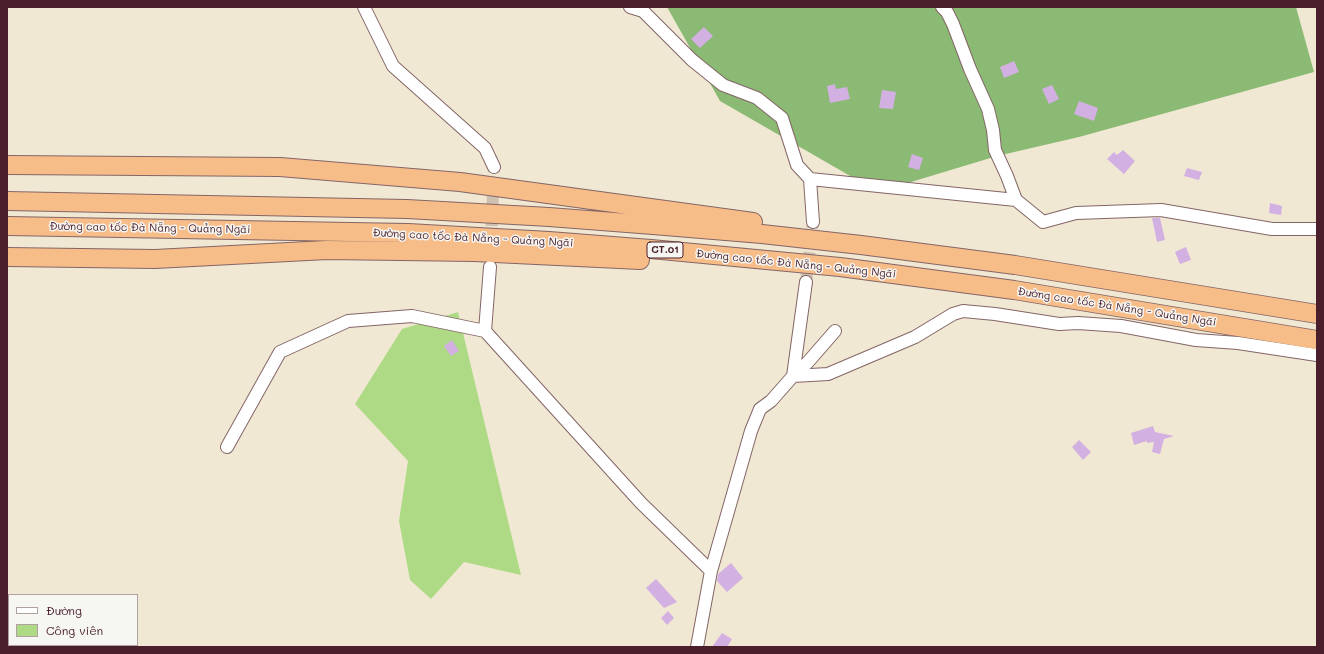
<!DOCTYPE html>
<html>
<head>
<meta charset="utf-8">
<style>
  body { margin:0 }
  #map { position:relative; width:1324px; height:654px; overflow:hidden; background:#f1e8d3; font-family:Mali,sans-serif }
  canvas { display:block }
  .frame { position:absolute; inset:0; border:8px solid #4a1f2b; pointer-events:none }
  .legend { position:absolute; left:8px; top:594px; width:130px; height:52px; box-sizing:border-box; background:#f6f6f2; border:1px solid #b1a0a2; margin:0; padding:5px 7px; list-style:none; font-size:12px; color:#4a1f2b }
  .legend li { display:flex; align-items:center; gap:8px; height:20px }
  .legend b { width:20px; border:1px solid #b1a0a2 }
</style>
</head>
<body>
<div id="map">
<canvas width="1324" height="654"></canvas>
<div class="frame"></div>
<ul class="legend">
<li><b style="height:5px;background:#fff"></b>Đường</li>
<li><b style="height:11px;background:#aeda86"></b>Công viên</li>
</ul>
</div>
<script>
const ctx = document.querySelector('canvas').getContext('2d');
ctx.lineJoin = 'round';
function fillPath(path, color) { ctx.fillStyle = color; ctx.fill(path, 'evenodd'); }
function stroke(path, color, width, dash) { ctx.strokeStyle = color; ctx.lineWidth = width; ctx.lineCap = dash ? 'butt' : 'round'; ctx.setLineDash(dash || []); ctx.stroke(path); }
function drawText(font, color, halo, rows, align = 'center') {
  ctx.font = font + ' Mali,sans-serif'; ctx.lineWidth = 3; ctx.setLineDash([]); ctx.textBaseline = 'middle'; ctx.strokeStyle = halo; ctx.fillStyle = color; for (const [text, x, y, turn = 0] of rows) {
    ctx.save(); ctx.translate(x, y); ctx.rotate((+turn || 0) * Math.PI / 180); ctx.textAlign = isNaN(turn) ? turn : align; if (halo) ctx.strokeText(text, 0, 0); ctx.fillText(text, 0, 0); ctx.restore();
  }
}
const green = new Path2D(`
  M458,312L521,575L464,562L431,599L410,580L399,521L408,461L355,404L402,329Z`);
const forest = new Path2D(`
  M667,7H1296L1314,72L1079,137L997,156L878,192L720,101Z`);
const building = new Path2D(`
  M704,27L713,36L700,48L691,39Z
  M1014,61L1019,72L1004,78L1000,67Z
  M835,84L836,89L847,87L850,99L830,103L827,86Z
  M1052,85L1059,99L1049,104L1042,89Z
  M882,90L896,92L893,109L879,108Z
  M1079,101L1098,108L1094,121L1074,114Z
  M1123,150L1135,161L1124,174L1107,159L1114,152L1117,155Z
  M912,154L923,158L919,170L908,167Z
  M1187,168L1202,172L1199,180L1184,176Z
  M1270,203L1282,206L1281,215L1269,213Z
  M1152,218H1160L1165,240L1157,242Z
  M1186,247L1191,260L1180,264L1175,252Z
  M452,340L459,351L451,356L444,346Z
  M1153,426L1155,432L1174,436L1164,439L1160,454L1152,452L1154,442L1147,443V441L1134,445L1131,433Z
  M1079,440L1091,452L1083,460L1072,447Z
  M731,563L743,578L727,592L717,581L718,574Z
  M656,579L677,602L664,608L646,588Z
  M668,611L674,618L667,625L661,618Z
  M722,633L732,639L727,647H712Z`);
const minorTunnel = new Path2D(`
  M491,244L494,167
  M806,282L813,222`);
const minor = new Path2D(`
  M364,7L393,66L485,148L494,167
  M630,7L643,11L692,60L723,85L757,98L782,118L797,165L810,179L813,222
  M942,7L947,12L953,24L970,69L988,109L993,130L995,150L1007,176L1016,200L1043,222L1076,213L1161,210L1272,229H1317
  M810,179L1016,200
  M490,267L485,331L641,503L711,571
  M806,282L793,376L828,374L915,337L953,314L963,311L995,314L1059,324L1078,323L1121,326L1196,340L1238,343L1317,355
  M227,447L280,352L348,321L412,316L485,331
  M697,647L711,571L751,431L760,409L771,401L793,376L808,362L835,331`);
const highway = new Path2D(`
  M7,165L280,167L460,182L753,222
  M7,201L407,209L549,217L653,225L762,234L861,245L1015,265L1317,314
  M7,226L408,233L549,241L651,249L840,267L1014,290L1317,340
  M7,257L155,259L327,250L474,252L640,260`);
const shields = [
  [665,250,36]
];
const shieldNames = [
  ["CT.01",665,250]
];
const streetNames = [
  ["Đường cao tốc Đà Nẵng - Quảng Ngãi",150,228,1],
  ["Đường cao tốc Đà Nẵng - Quảng Ngãi",473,238,3],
  ["Đường cao tốc Đà Nẵng - Quảng Ngãi",796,264,6],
  ["Đường cao tốc Đà Nẵng - Quảng Ngãi",1117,307,9]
];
fillPath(green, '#aeda86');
fillPath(forest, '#8aba73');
fillPath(building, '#d2b0e1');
stroke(minorTunnel, '#d0c0b1', 12, [12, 6]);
stroke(minor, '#846566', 14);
stroke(highway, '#846566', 20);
stroke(minor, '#fff', 12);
stroke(highway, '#f7bd88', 18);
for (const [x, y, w] of shields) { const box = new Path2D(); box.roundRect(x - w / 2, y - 8, w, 16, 3); ctx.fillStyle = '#f6f6f2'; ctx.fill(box); stroke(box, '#4a1f2b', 1); }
drawText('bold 10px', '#4a1f2b', null, shieldNames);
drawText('11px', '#4a1f2b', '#f6f6f2', streetNames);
</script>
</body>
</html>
